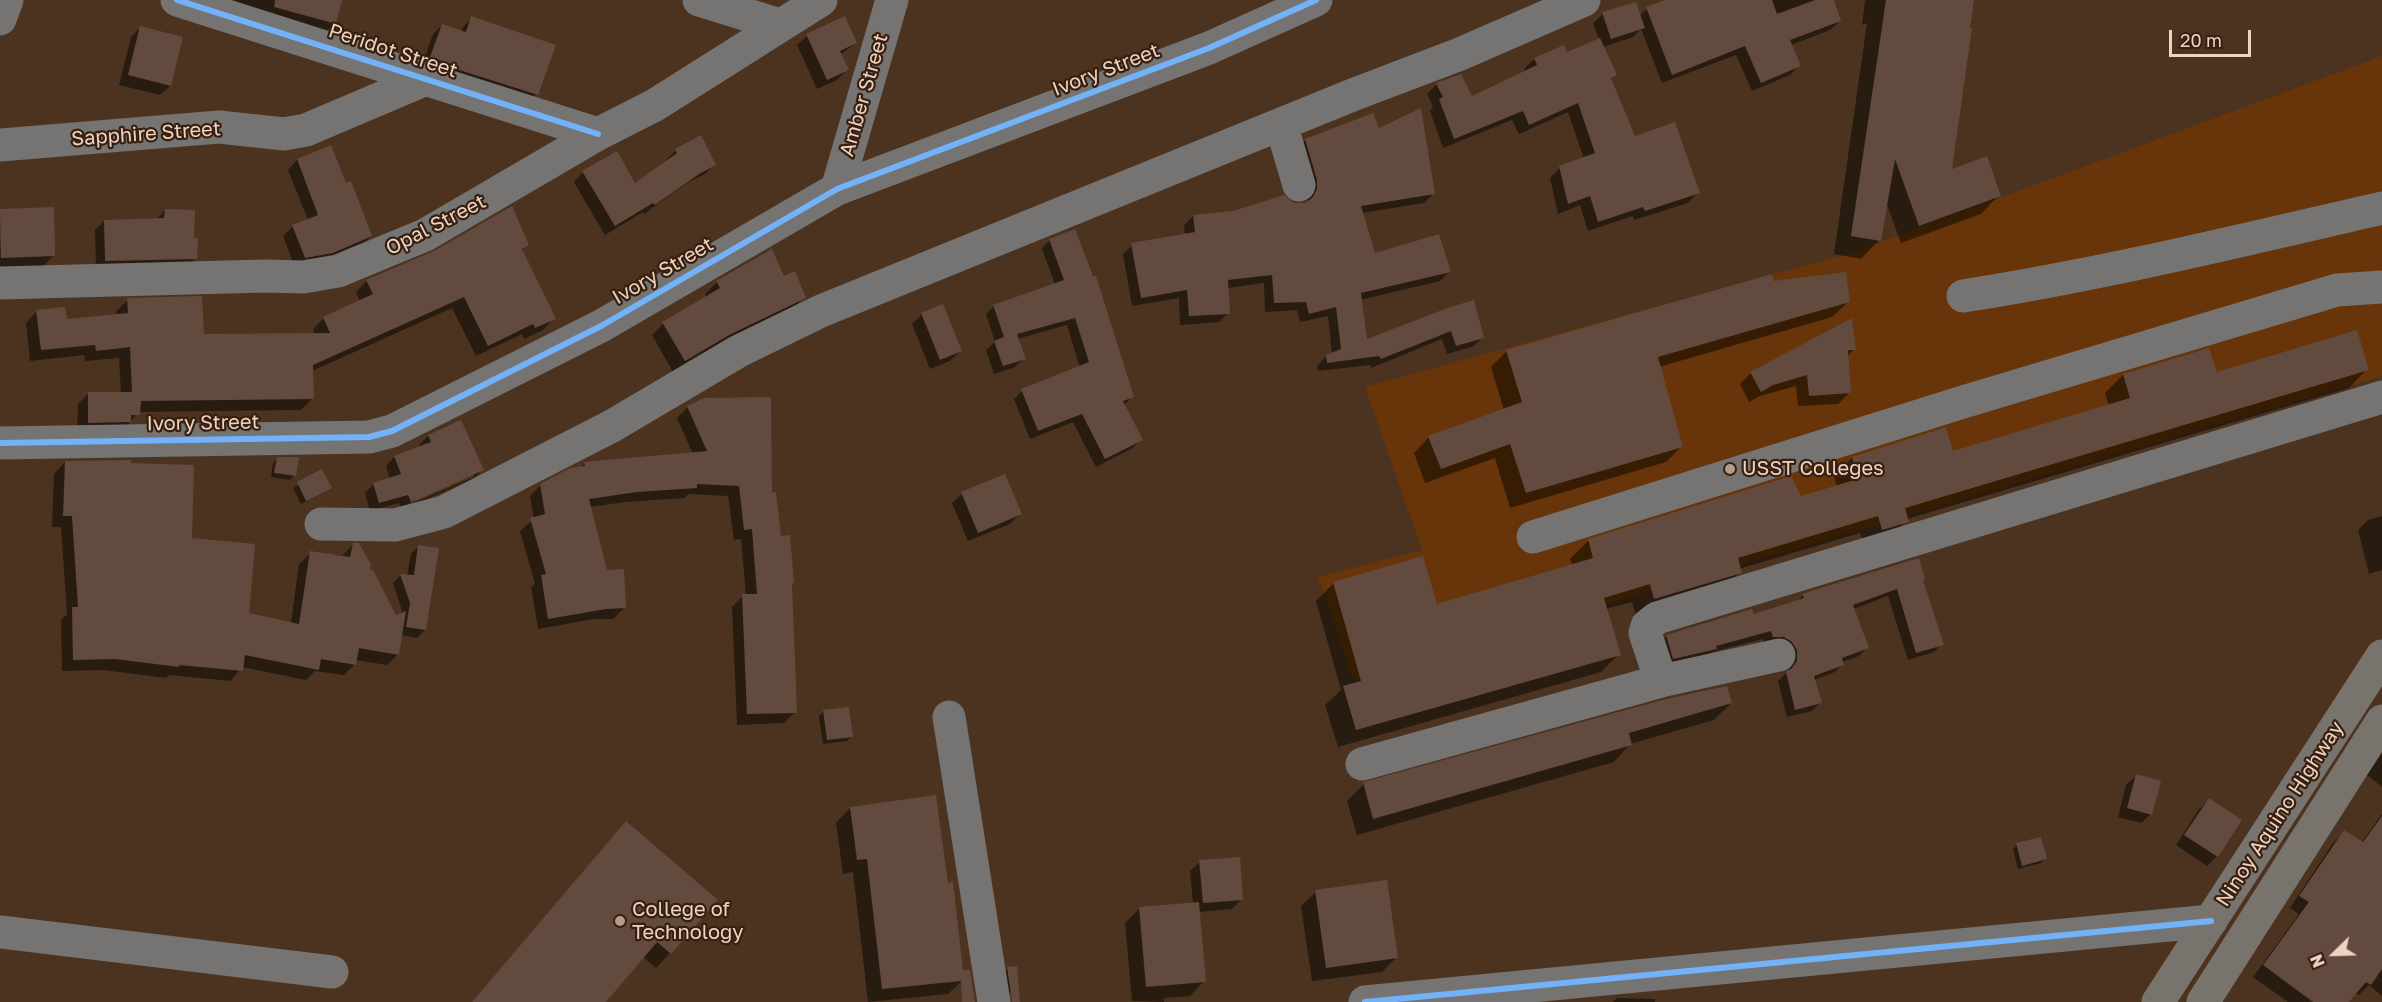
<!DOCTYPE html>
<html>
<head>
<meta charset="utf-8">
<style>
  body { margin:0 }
  #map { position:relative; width:2382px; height:1002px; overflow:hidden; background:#4c331f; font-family:"Golos Text",sans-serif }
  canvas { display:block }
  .north { position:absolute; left:2304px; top:924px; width:60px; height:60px; -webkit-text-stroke:4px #362011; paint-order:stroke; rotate:247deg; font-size:16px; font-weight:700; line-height:24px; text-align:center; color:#f0d2c0 }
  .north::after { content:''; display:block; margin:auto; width:21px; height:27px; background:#f0d2c0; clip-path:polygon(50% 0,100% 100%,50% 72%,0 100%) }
  .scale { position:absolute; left:2169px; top:30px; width:82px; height:27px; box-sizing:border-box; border:3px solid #f0d2c0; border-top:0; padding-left:8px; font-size:18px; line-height:21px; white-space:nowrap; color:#f0d2c0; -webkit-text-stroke:4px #362011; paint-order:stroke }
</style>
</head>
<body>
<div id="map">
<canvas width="2382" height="1002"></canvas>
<div class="north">N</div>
<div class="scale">20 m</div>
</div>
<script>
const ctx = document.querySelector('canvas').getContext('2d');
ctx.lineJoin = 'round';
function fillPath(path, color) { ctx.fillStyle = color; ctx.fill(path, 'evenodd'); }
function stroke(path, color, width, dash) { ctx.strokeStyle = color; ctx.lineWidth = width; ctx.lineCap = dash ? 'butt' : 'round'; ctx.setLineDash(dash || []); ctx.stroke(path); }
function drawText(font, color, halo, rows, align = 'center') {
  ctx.font = font + ' "Golos Text",sans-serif'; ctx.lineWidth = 4.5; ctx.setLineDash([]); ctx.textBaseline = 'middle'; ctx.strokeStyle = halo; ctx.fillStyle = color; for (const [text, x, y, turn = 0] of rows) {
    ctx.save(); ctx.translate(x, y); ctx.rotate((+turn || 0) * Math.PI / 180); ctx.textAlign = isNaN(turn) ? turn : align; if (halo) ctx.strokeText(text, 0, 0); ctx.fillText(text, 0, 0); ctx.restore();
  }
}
const built = new Path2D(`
  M2382,56V376L1353,679L1318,577L1422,550L1365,387L1851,253Z`);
const shadow = new Path2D(`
  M211,0H341L335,23L322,36Z
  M1669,0H1833L1840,21L1830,30L1791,45L1799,65L1790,75L1752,91L1736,55L1662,83L1641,29L1633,37L1603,47L1615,75L1610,80L1635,138L1698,192L1688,203L1634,220L1633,216L1588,231L1580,205L1558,214L1550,178L1560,168L1584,159L1568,112L1519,134L1512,120L1443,148L1430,111L1433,107L1427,94L1437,84L1471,98L1525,72L1524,69L1534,59L1567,54L1599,40L1593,23L1603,14L1639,16L1647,9Z
  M1865,0H1972L1950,171L1999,195L1981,214L1901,243L1886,202L1879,240L1861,259L1834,254L1867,23L1862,25Z
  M472,18L554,46L536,94L527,103L422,66L433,34L442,25L461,32L463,27Z
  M844,18L856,43L840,55L847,70L837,80L817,89L797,45L807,36Z
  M140,28L170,86L160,95L119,85L131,37Z
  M1378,130L1433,194L1424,203L1362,213L1374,255L1449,272L1440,281L1360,300L1365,341L1451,308L1483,337L1474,346L1447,354L1442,339L1371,368L1370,365L1318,371L1317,366L1326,356L1332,354L1328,316L1300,322L1297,310L1265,312L1264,283L1227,288L1228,313L1219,322L1180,325L1179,298L1132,306L1123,254L1132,245L1185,235L1184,225L1193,216L1307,203L1308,190L1296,149L1306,140Z
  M330,147L345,184L371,236L361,246L322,262L295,267L283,236L293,226L308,220L288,170L297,160Z
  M676,150L714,165L705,174L687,183L644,214L643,212L605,235L574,182L583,172L635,185L667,162L666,160Z
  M1,210L53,256L44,266L0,267Z
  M165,210L196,258L187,267L96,270L95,230L104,221L156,220Z
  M1050,240L1132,397L1124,405L1141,439L1133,448L1096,467L1073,422L1030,439L1014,399L1022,391L1080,368L1067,325L1017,339L1024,358L1015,367L994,374L986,350L995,342L986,314L994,306L1055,285L1042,248Z
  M527,245L521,251L554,318L543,330L524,339L522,334L476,356L452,308L312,371V399L301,410L138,412L127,426L77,434L78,404L89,393L121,394L119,358L85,361L84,355L30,361L26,323L37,311L65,320L117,316L116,311L128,300L202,336L315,335L313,329L324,318L360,302L356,292L367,281Z
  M771,251L783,278L804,297L792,309L673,372L652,335L663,324L707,298L705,294L717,282Z
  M1773,283L1848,302L1832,317L1659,367L1681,447L1666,462L1510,508L1495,458L1425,483L1414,453L1429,437L1504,410L1491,367L1507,351Z
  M922,314L960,351L950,361L930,369L912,324Z
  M1851,320L1854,349L1847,357L1850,392L1838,404L1798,406L1796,386L1760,396L1749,402L1740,384L1751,373Z
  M2367,369L2349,388L1907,519L1889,539L1864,547L1860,533L1739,569L1740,572L1722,590L1636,616L1632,602L1606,609L1619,654L1601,672L1338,747L1325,705L1341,690L1316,601L1334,583L1436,606L1573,566L1570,559L1588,541L1791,477L1800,498L1837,487L1834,476L1852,458L1952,453L2109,406L2105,393L2123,375Z
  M688,407L771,495L790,584L795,712L784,723L737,725L732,607L743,596H746L741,539L734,540L728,496L689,494L685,498L625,502L590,507L606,571L624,608L613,619H594L538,629L531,587L535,584L520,531L534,519L530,496L541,485L580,468L585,463L693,454L677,418Z
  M428,436L482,470L473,479L406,508L402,510L399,503L370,511L365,493L374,484L390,479L386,466L394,457L421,447L419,445ZM474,473V477L411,504L409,501Z
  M277,459L294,476L290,480L271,477L273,463Z
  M65,462L190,539L247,614L291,623L299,564L311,553L342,556L353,545L395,617L402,614V611L393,583L401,575L407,576L411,554L419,546L425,630L417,638L401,635L398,654L387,665L355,660V664L344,675L315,671L306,680L242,667L231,681L169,675L166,678L103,670L62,671L61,620L67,614L61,527H52L54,474Z
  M321,471L330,488L301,504L293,488Z
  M1004,476L1020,514L1010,524L968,541L952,503L962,494Z
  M2382,516V570L2369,574L2358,530L2368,520Z
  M1922,580L1942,644L1934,652L1908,660L1888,596L1853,609L1867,647L1859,656L1842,662L1843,664L1835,672L1814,680L1820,703L1812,711L1787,717L1778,681L1789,670L1790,659L1765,645L1763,639L1712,652L1707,657L1665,666L1658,645L1666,637L1751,610L1753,615L1796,602L1803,595Z
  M1731,703L1714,720L1630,744L1614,762L1357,835L1347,801L1364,784Z
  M824,711L851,737L847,741L823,744L819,716Z
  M2382,753V787L2367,775Z
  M2136,776L2151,814L2141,823L2118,817L2126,785Z
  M2209,800L2240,821L2217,856L2207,866L2176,845L2199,809Z
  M850,808L963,980L948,994L868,1002L853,872L843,874L836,823Z
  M2382,814V996L2369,985L2359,995L2355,993L2347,1002H2288L2253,977L2299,914L2290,908L2333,843L2344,832L2361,843Z
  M626,823L716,900L670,953L656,968L642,956L604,1002H472Z
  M2017,845L2045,859L2041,863L2018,869L2013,849Z
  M1200,862L1242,899L1232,909L1198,912L1204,981L1190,996L1164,998V1002L1132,1001L1125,923L1139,909L1193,904L1190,871Z
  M1316,892L1397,957L1382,972L1312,981L1301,906Z
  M1008,968L1013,993L1007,994L1004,973Z
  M1617,998L1655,999V1002H1613Z`);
const building = new Path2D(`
  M275,0H342L336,24L274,7Z
  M1665,0H1772L1777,14L1815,0H1834L1841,21L1790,40L1801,66L1761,83L1745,46L1672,75L1646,7Z
  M1886,0H1974L1970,28H1972L1952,169L1987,156L2001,196L1919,226L1895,159L1881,241L1851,236Z
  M1636,2L1645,28L1611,39L1602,12Z
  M471,16L556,45L538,95L453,68L454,65L430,57L442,24L466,32Z
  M845,16L857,43L840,51L849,70L827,80L806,34Z
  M140,26L183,37L171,86L128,75Z
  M1600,38L1617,75L1611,78L1635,136L1675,122L1700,193L1645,211L1643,207L1598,222L1590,196L1568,204L1559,166L1595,153L1578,103L1529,125L1523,111L1454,139L1439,99L1443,97L1436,83L1461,74L1472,96L1537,65L1534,58L1564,45L1567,52Z
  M1421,108L1435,194L1361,206L1375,253L1439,234L1451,272L1361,293L1367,339L1450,307L1474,300L1484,338L1456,346L1451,331L1381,359L1379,356L1327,363L1326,355L1341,349L1336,307L1309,314L1306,302L1274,303L1272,275L1228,280L1230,314L1189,316L1187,290L1141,298L1131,243L1195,232L1193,215L1233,211L1284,195L1294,203H1305L1313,197L1317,189V180L1305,139L1373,113L1379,128Z
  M701,135L716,165L699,174L655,205L653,203L615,226L582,171L617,151L635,183L677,153L675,149Z
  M331,145L346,183L351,181L372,236L333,253L305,258L292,225L318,215L297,159Z
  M512,206L529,245L522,249L556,319L535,328L533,324L488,346L464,297L313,365L314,399L141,401L140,415H131V422L88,423V392H132L130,347L96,351L95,345L41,350L36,310L65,307L67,319L128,313L127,298L202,296L204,334L330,333L323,317L373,294L366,280L434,251Z
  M54,207L55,256L1,258L0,209Z
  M165,209L195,210L194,238H198L197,259L105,261L104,220L164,218Z
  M1075,229L1093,276H1096L1134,397L1123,401L1143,440L1105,459L1082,414L1038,431L1021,389L1089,362L1075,318L1017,334L1026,359L1003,366L994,341L1004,337L993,305L1064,280L1049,239Z
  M772,249L784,276L795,271L806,298L731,334L685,361L662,322L720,288L716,281Z
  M1846,272L1850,302L1658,357L1683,447L1526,493L1510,444L1441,469L1428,436L1522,402L1506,350L1772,274L1774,281Z
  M943,304L962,351L940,360L921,313Z
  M1852,318L1856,350H1848L1851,393L1809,396L1807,375L1773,385L1761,392L1750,372Z
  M2357,330L2369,370L1905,508L1909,522L1882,530L1878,516L1738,558L1742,573L1654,599L1650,584L1604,598L1621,655L1356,730L1343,686L1361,681L1333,582L1423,556L1437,604L1593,558L1588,539L1791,476L1801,496L1858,479L1852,457L1946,427L1953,451L2130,398L2123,374L2209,348L2217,372Z
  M771,397L772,493L776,492L781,536L790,535L794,583H792L797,713L747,714L742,594H757L752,529L744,530L739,486L697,484V488L637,492L589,499L607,570L624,569L626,608L606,609L548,619L541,575L546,574L530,518L545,514L540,484L570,468L585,466L584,462L707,451L687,406L704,398Z
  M461,420L484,470L417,500L411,501L408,495L379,503L373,483L401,474L394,456L431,442L428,435Z
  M277,457H299L296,476L274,473Z
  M131,460V463L194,465L192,538L255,544L249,613L299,624L310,551L350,557L353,543H359L371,565L370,570H373L396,615L406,611L399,655L359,648L356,665L321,659L319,670L245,655L243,671L179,665V667L115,659L73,660L72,607H78L72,516H63L65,461Z
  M322,469L332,488L306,501L297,482Z
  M1005,474L1022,514L978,533L961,492Z
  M418,545L439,548L426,630L406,627L410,603L400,574L414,575Z
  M1919,558L1925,579L1923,580L1944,645L1916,653L1897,589L1853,605L1869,648L1842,658L1844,665L1814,676L1822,703L1795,710L1786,672L1792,668L1797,661V650L1792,642L1784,637H1773L1771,631L1716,646L1717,649L1673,659L1666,635L1752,609L1754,614L1804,598L1802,594L1811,591Z
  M1727,686L1732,703L1629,733L1632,745L1373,819L1363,782L1666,699Z
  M849,707L853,737L827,740L823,710Z
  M2136,774L2161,781L2152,815L2127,808Z
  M936,795L948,883L953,882L963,970H970L975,1002H962L961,981L882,989L867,859L857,860L850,807Z
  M2209,798L2242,820L2218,857L2184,835Z
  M2382,816V969L2371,985L2366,982L2349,1002H2313L2263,965L2309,902L2299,896L2344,830L2363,842Z
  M626,821L718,900L671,954L657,942L606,1002H472Z
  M2041,837L2047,859L2022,866L2016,843Z
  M1240,857L1243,900L1203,903L1199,860Z
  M1387,880L1398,958L1326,968L1315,890Z
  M1199,902L1206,982L1146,987L1139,907Z
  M1017,966L1020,1002H1012L1007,967Z`);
const minor = new Path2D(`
  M177,0L598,134
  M699,0L780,25
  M0,19L7,0
  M1281,124L1299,185
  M0,145L219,127L284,134L306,130L426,79
  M837,189L892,0
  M0,283L266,276L303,277L338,271L425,235L598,134L655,105L821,0
  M1963,296C2104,274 2243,240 2382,208
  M0,443L369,437L392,431L601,326L837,189L1209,48L1316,0
  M321,524L395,525L444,512L612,426L739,351L821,311L1355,94L1460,54L1584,0
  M1533,537L1963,402L2337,290L2382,287
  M1661,681L1645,633L1647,626L1657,618L2382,397
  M949,717L994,1002
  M1362,764L1661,681L1779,655
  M0,932L332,972
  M1365,1002L2211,921`);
const major = new Path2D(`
  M2158,1002L2382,656
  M2203,1002L2382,721`);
const cycleway = new Path2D(`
  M177,0L598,134
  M0,443L369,437L392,431L601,326L837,189L1209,48L1316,0
  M1365,1002L2211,921`);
const markers = [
  [1730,469,6,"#b79a88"],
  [620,921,6,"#b79a88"]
];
const streetNames = [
  ["Peridot Street",393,51,18],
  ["Ivory Street",1106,70,-21],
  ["Amber Street",864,95,-74],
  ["Sapphire Street",146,134,-4],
  ["Opal Street",436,225,-27],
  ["Ivory Street",663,271,-30],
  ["Ivory Street",203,423,-1],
  ["Ninoy Aquino Highway",2280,814,-57]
];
const poiNames = [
  ["USST Colleges",1742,469],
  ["College of",632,910],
  ["Technology",632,933]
];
fillPath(built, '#673509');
fillPath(shadow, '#0007');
fillPath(building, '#624a3e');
stroke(minor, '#757473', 33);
stroke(major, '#78736c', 33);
stroke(cycleway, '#73b2f8', 6);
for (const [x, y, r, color] of markers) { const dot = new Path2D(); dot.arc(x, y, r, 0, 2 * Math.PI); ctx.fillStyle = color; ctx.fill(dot); stroke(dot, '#362011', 2); }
drawText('20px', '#f0d2c0', '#362011', streetNames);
drawText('20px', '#f0d2c0', '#362011', poiNames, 'left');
</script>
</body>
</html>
